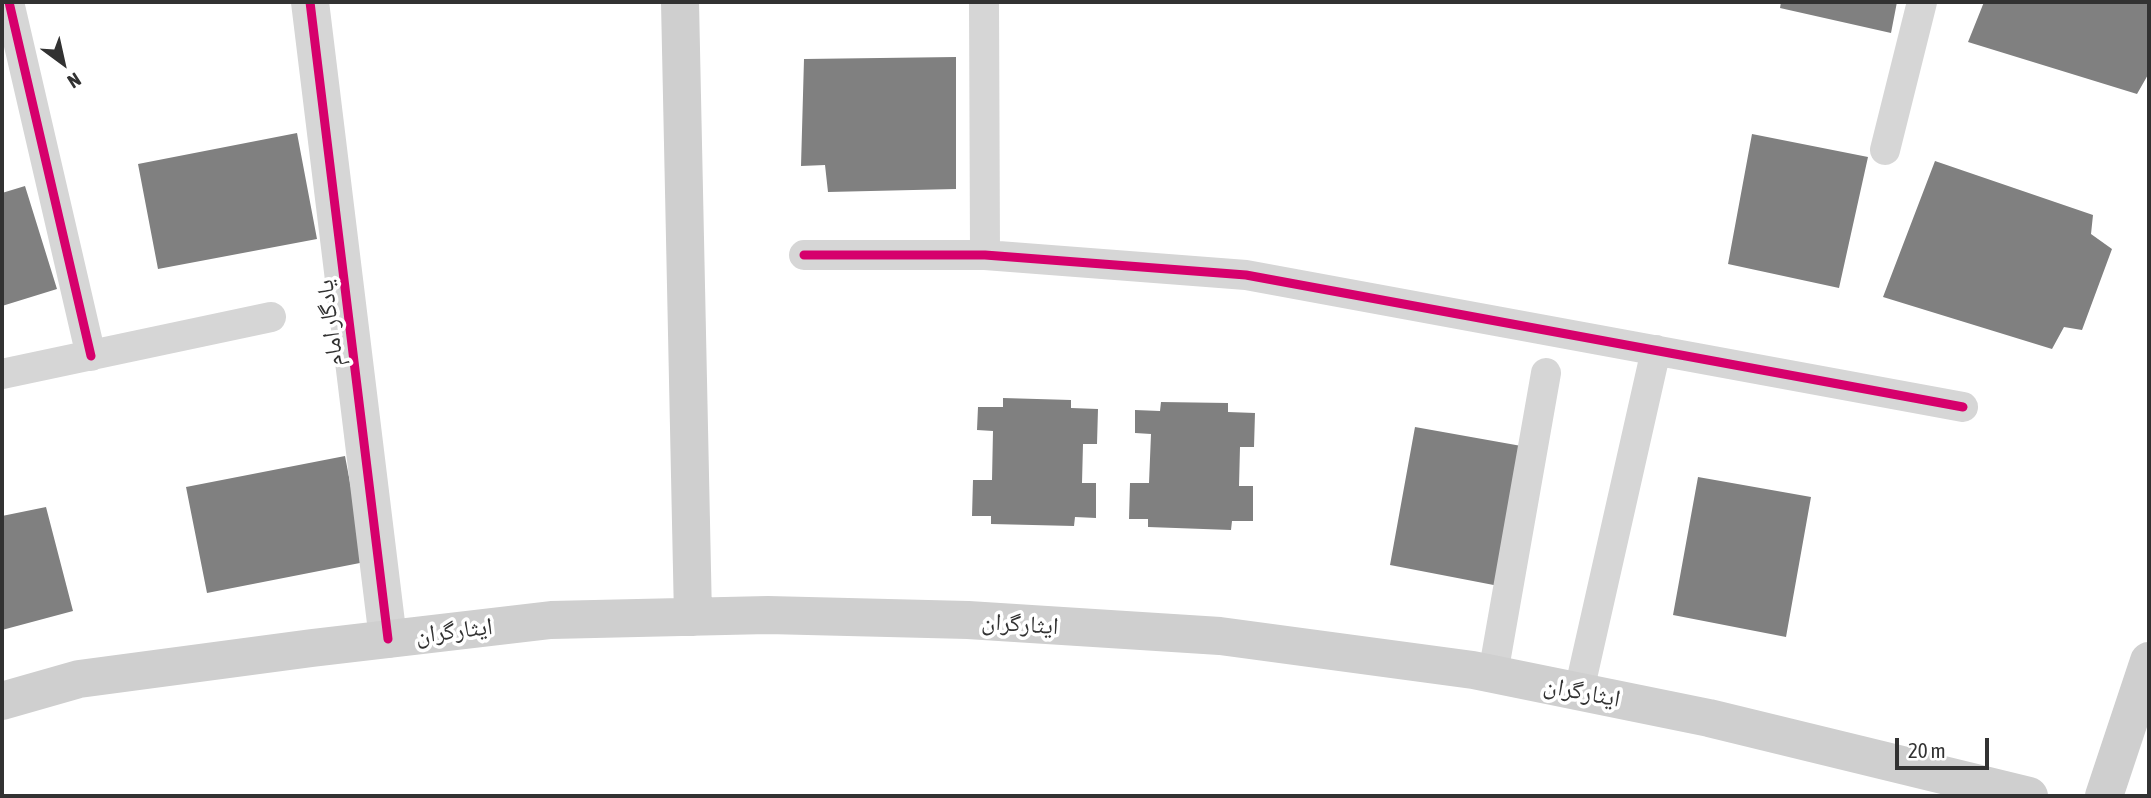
<!DOCTYPE html>
<html>
<head>
<meta charset="utf-8">
<style>
  body { margin:0 }
  #map { position:relative; width:2151px; height:798px; overflow:hidden; background:#fff; font-family:"Asap Condensed",sans-serif }
  canvas { display:block }
  .frame { position:absolute; inset:0; border:4px solid #323232; pointer-events:none }
  .north { position:absolute; left:28px; top:28px; width:70px; height:70px; -webkit-text-stroke:5px #fff; paint-order:stroke; rotate:147deg; font-size:19px; font-weight:700; line-height:28px; text-align:center; color:#323232 }
  .north::after { content:''; display:block; margin:auto; width:24px; height:32px; background:#323232; clip-path:polygon(50% 0,100% 100%,50% 72%,0 100%) }
  .scale { position:absolute; left:1895px; top:738px; width:94px; height:32px; box-sizing:border-box; border:4px solid #323232; border-top:0; padding-left:9px; font-size:21px; line-height:24px; white-space:nowrap; color:#323232; -webkit-text-stroke:5px #fff; paint-order:stroke }
</style>
</head>
<body>
<div id="map">
<canvas width="2151" height="798"></canvas>
<div class="frame"></div>
<div class="north">N</div>
<div class="scale">20 m</div>
</div>
<script>
const ctx = document.querySelector('canvas').getContext('2d');
ctx.lineJoin = 'round';
function fillPath(path, color) { ctx.fillStyle = color; ctx.fill(path, 'evenodd'); }
function stroke(path, color, width, dash) { ctx.strokeStyle = color; ctx.lineWidth = width; ctx.lineCap = dash ? 'butt' : 'round'; ctx.setLineDash(dash || []); ctx.stroke(path); }
function drawText(font, color, halo, rows, align = 'center') {
  ctx.font = font + ' "Asap Condensed","Noto Naskh Arabic",sans-serif'; ctx.lineWidth = 7; ctx.setLineDash([]); ctx.textBaseline = 'middle'; ctx.strokeStyle = halo; ctx.fillStyle = color; for (const [text, x, y, turn = 0] of rows) {
    ctx.save(); ctx.translate(x, y); ctx.rotate((+turn || 0) * Math.PI / 180); ctx.textAlign = isNaN(turn) ? turn : align; if (halo) ctx.strokeText(text, 0, 0); ctx.fillText(text, 0, 0); ctx.restore();
  }
}
const building = new Path2D(`
  M1781,2H1897L1891,33L1780,8Z
  M1984,2H2149V73L2137,94L1968,42Z
  M956,57V189L828,192L825,165L801,166L804,59Z
  M297,133L317,239L158,269L138,164Z
  M1752,134L1868,157L1839,288L1728,264Z
  M1935,161L2093,215L2091,234L2112,249L2082,330L2064,327L2052,349L1883,297Z
  M25,186L57,289L2,306V193Z
  M1003,398L1071,400V408L1098,409L1097,444H1083L1082,483H1096V518L1075,517L1074,526L991,524V516H972L973,480H992L993,431L977,430L978,407H1003Z
  M1161,402L1228,403V412L1255,413L1254,447H1240L1239,486H1253V521H1232L1231,530L1148,527V519H1129L1130,483H1149L1151,434L1135,433V410L1160,411Z
  M1415,427L1527,447L1504,587L1390,565Z
  M345,456L365,562L207,593L186,487Z
  M1698,477L1811,497L1786,637L1673,615Z
  M46,507L73,611L2,630V516Z`);
const minor = new Path2D(`
  M9,2L91,356
  M984,2L985,255
  M1885,150L1922,2
  M804,255H985L1246,275L1963,407
  M2,374L271,317
  M1493,674L1546,373
  M1579,691L1656,350`);
const tertiary = new Path2D(`
  M310,2L388,639`);
const secondary = new Path2D(`
  M680,2L693,617
  M2,701L79,679L312,648L551,620L768,615L968,620L1220,636L1473,670L1709,718L2029,796
  M2104,796L2149,661`);
const cycleway = new Path2D(`
  M9,2L91,356
  M310,2L388,639
  M804,255H985L1246,275L1963,407`);
const streetNames = [
  ["یادگار امام",330,323,-97],
  ["ایثارگران",1020,624,4],
  ["ایثارگران",454,631,-7],
  ["ایثارگران",1582,692,11]
];
fillPath(building, '#808080');
stroke(minor, '#d6d6d6', 30);
stroke(tertiary, '#d6d6d6', 38);
stroke(secondary, '#cfcfcf', 38);
stroke(cycleway, '#d6006c', 9);
drawText('24px', '#323232', '#fff', streetNames);
</script>
</body>
</html>
